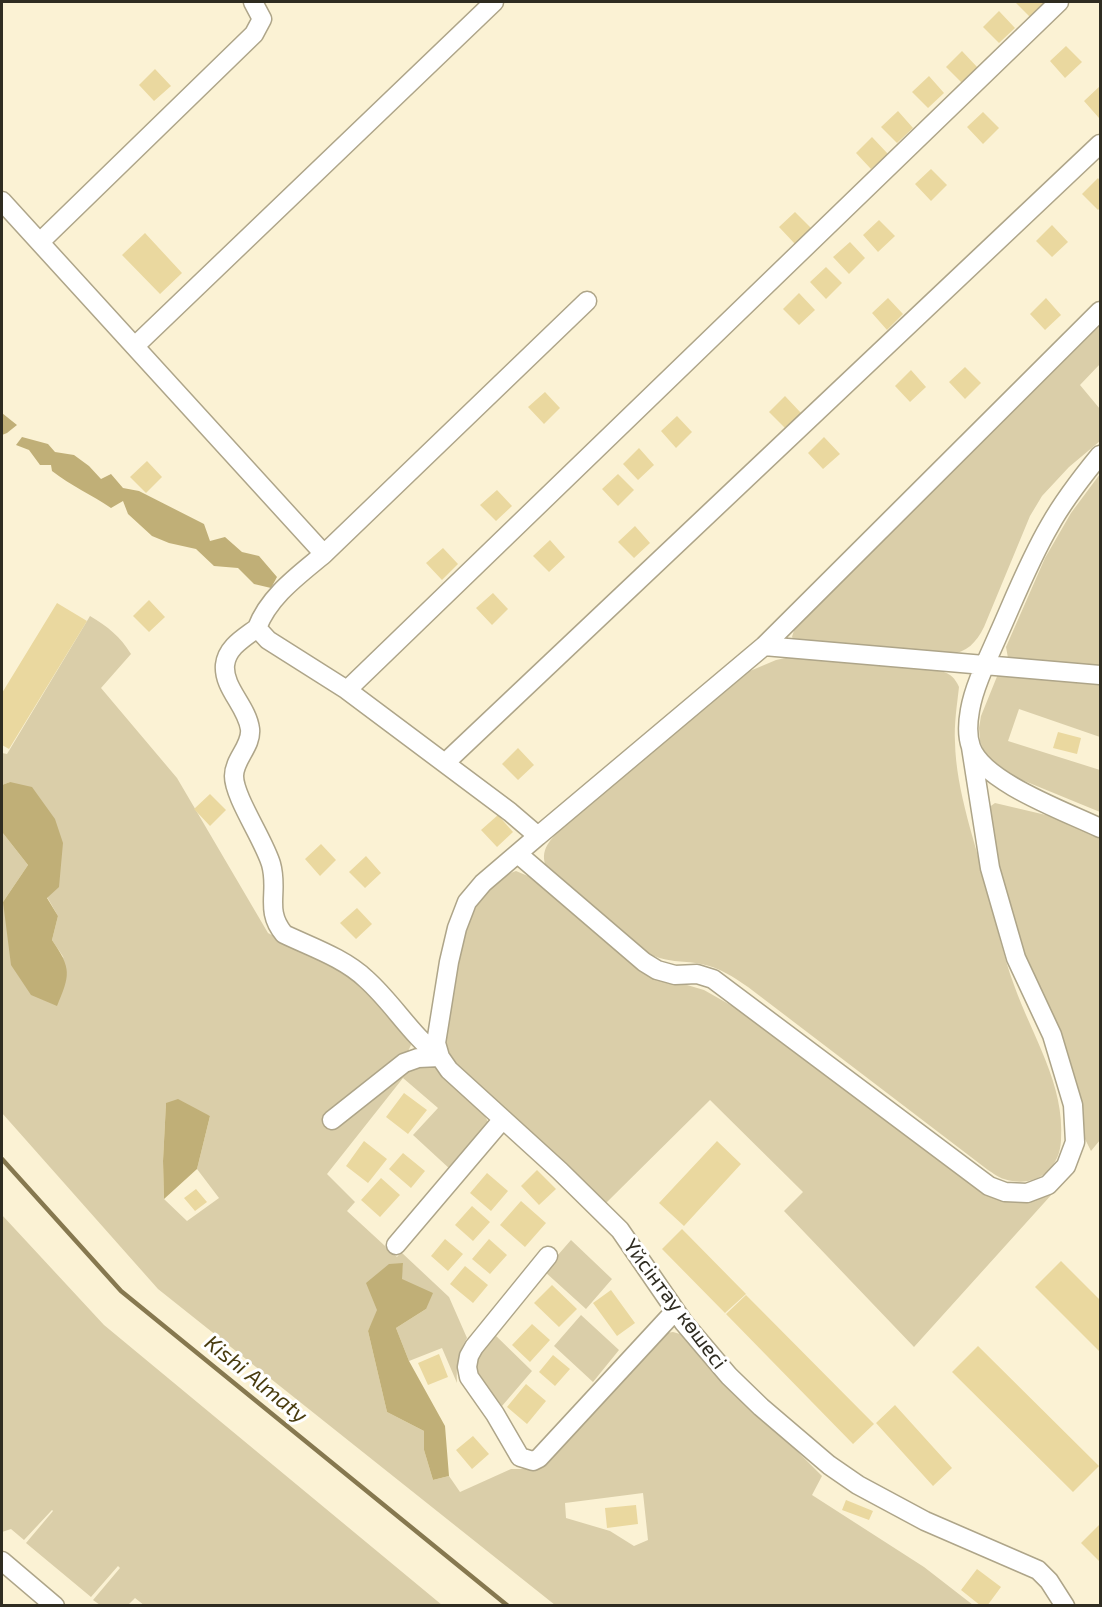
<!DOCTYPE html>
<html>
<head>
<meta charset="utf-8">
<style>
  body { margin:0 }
  #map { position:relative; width:1102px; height:1607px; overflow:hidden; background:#fbf2d4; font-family:"Exo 2",sans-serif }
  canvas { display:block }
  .frame { position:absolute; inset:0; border:3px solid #2f2c21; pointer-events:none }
</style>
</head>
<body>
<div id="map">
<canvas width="1102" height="1607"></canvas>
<div class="frame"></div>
</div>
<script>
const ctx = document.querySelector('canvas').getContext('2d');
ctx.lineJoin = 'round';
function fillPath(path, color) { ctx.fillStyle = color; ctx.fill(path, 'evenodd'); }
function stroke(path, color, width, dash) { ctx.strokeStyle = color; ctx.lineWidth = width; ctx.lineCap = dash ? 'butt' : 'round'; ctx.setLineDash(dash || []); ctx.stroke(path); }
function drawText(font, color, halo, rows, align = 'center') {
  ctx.font = font + ' "Exo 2",sans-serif'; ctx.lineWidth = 6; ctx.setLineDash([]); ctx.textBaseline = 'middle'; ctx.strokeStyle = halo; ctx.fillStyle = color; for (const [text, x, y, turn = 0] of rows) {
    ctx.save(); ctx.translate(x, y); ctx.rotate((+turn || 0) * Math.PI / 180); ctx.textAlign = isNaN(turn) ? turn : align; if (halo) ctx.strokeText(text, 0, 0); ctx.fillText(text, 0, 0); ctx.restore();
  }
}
const green = new Path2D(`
  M1100,319V364L1080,385L1100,409V441L1069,467L1042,496L1030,516L984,627C976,643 967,652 949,655L795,641L792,637L795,627Z
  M1100,474V670L1008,658L1006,647L1045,558L1071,513Z
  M90,616C108,627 120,636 131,654L101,688L177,778L268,933L312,957L336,965L359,980L408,1036L411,1045L399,1071L428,1064L435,1067L482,1110L489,1124L451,1170L413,1135L438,1108L403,1078L327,1174L355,1202L347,1211L397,1257L401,1252L449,1297L467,1338C458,1353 456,1366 457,1383L442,1348L409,1361L396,1328L426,1309L401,1279L403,1263L368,1331L387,1412L424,1431V1450L433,1480L449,1476L460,1492L511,1469H533L666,1333L673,1332L680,1334L822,1476L812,1495L924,1567L973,1605H555L158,1289L2,1113V832L28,865L3,902L64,958L52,940L58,916L47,897L10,782L2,785V753L7,754ZM166,1103L210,1116L197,1169L219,1198L187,1221L164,1199L163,1161ZM643,1493L648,1540L634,1546L610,1531L566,1518L565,1503Z
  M790,657L941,671C951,674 955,678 959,687C957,705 954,724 955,742C956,792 976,844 988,893C996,923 1003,955 1014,985C1032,1036 1065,1084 1061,1140C1060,1171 1033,1189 1004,1179C999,1178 993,1173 988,1170L748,987C733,977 719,967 701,964C680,960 669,963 649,954L547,869C538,850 551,839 564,826L750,671L776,660Z
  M998,674L1100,681V737L1019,709L1008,741L1100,770V812L1005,773L986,756L980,741L979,728L981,716Z
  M995,803L1046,815L1100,836V1140L1091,1151L1085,1139L1007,903L987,819L988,808Z
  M516,871L535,879L636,968L651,977L669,983L687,985L704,990L734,1007L979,1190C1017,1211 1027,1202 1062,1183L914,1347L784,1211L803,1192L710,1100L606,1203L457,1066C452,1058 447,1050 445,1040C442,1023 465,925 475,909C483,896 501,875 516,871Z
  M2,1215L104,1325L442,1605L145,1606L135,1598L128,1605H100L93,1600L120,1568L118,1566L91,1597L26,1543L53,1511L52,1510L24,1540L11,1529L2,1532Z
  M571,1240L612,1279L586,1309L544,1271Z
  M581,1315L619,1350L593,1382L554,1346Z
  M492,1332L532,1371L502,1406L475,1372L478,1351Z`);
const forest = new Path2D(`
  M2,413L17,425L7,433L2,435Z
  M22,437L48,444L55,452L74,455L89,466L101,479L111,474L123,488L139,491L204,524L210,541L225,537L242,552L259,556L277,577L271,588L254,584L238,568L214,566L196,549L169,543L152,536L128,514L123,501L111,508C92,495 71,486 52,471L51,465H40L29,450L16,445Z
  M10,782L32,787L55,819L63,843L59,887L47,898L58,916L52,940C72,969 70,975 57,1006L31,995L11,965L3,902L28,865L2,832V785Z
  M178,1099L210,1116L197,1169L164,1199L163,1161L166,1103Z
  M403,1263L402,1279L433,1293L426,1309L396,1328L409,1361L445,1426L449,1476L433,1480L424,1450V1431L387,1412L368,1331L377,1310L366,1283L389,1264Z`);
const stream = new Path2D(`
  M2,1159L121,1291L508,1606`);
const building = new Path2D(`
  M1015,2H1046L1047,3L1031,18Z
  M999,11L1015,28L999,43L983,27Z
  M1066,46L1082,62L1065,78L1050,61Z
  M962,51L978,68L962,83L946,67Z
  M155,69L171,86L154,101L139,85Z
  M929,76L944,93L928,108L912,92Z
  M1100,86V117L1099,118L1084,101Z
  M898,111L913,128L897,143L881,127Z
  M983,112L999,128L983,144L967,127Z
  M872,137L888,154L871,169L856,153Z
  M931,169L947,185L931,201L915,184Z
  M1098,178L1100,181V208L1098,210L1082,194Z
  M795,212L811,228L795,244L779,227Z
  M879,220L895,236L878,252L863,235Z
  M1052,225L1068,242L1052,257L1036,241Z
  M145,233L182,273L160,294L122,255Z
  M850,242L865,258L849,274L833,257Z
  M826,267L842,283L826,299L810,282Z
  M799,293L815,310L799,325L783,309Z
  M888,298L903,314L887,330L872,313Z
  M1046,298L1061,315L1045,330L1030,314Z
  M965,367L981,383L965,399L949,382Z
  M911,370L926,387L910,402L895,386Z
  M545,392L560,408L544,424L528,407Z
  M785,396L801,413L785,428L769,412Z
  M677,416L692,432L676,448L661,431Z
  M824,437L840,454L823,469L808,453Z
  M639,448L654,465L638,480L623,464Z
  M147,461L162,477L146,493L130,477Z
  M618,474L634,490L618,506L602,489Z
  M497,490L512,506L496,521L480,505Z
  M635,526L650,543L634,558L618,542Z
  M550,540L565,557L549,572L533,556Z
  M443,548L458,564L442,580L426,563Z
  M493,593L508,609L492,625L476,608Z
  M149,600L165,617L149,632L133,616Z
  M57,603L87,621L9,749L2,745V693Z
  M1058,732L1081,738L1077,754L1053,748Z
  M518,748L534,765L518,780L502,764Z
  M210,794L226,810L210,826L194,809Z
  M498,815L513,832L497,847L481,830Z
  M321,844L336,860L320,876L305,859Z
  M366,856L381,873L365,888L349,872Z
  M357,908L372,924L356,939L340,923Z
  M404,1093L427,1110L408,1134L386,1117Z
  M364,1141L387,1159L368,1183L346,1166Z
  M717,1141L741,1164L684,1226L659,1203Z
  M403,1153L425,1171L411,1188L389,1169Z
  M537,1170L556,1189L539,1205L521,1186Z
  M487,1173L508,1191L491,1211L470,1193Z
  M381,1178L400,1195L380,1217L361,1200Z
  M196,1189L207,1202L195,1211L184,1198Z
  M521,1201L546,1223L525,1247L500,1225Z
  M472,1206L490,1222L473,1241L455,1225Z
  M682,1229L746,1294L725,1313L662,1249Z
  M445,1239L463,1254L448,1271L431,1256Z
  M489,1239L507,1255L490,1274L472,1259Z
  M1061,1261L1100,1300V1352L1035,1287Z
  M465,1266L488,1285L473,1303L450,1284Z
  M552,1285L577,1309L559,1327L534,1303Z
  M611,1290L635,1323L617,1336L593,1303Z
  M746,1295L874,1424L853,1444L726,1314Z
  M532,1324L550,1340L530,1362L512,1345Z
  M978,1346L1099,1466L1073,1492L952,1372Z
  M439,1354L448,1377L428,1385L418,1363Z
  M553,1355L570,1369L555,1386L539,1372Z
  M526,1384L546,1401L527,1424L507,1407Z
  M895,1405L952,1468L933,1486L876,1423Z
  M473,1436L489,1454L472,1469L456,1450Z
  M846,1500L873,1511L869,1520L842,1510Z
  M636,1505L638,1524L607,1528L605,1508Z
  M1100,1524V1562L1081,1543Z
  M977,1569L1001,1587L987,1606H981L961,1590Z`);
const minor = new Path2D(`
  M1059,2L347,690L510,812L538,836L483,883L467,902L457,928L449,962L436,1043L440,1057L449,1070L560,1171L620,1230L684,1323L729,1376L761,1407L829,1465L858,1485L925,1521L1038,1570L1049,1581L1065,1606
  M2,201L324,554C299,575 269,596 257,628L268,640L347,690
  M40,242L254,34L262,19L253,2
  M135,346L494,2
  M1100,455C1082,477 1064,500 1050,525C1030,559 1015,597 999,633C989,656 974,686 970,710C968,721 967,736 971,747C983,782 1067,812 1100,828
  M324,554L587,301
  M257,628C244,638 227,647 225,665C223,688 247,706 250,729C252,746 234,759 234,776C234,797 264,840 271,864C279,892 264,910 284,934C311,947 344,958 366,979C393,1003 411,1035 440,1057L418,1058L404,1063L332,1120
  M764,646L1100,675
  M445,763L1100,144
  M538,836L764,646L1100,311
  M518,854L644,962L657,970L675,975L697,974L713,979L989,1186L1005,1192L1027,1193L1048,1185L1066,1166L1075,1142L1073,1105L1052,1035L1016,958L990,868L971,747
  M396,1245L503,1119
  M548,1256L474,1347L469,1356L467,1367L469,1377L495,1414L520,1457L533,1461L539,1458L675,1311
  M2,1561L55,1606`);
const streetNames = [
  ["Үйсінтау көшесі",675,1304,53]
];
const waterNames = [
  ["Kіshі Almaty",256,1379,39]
];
fillPath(green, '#dacea9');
fillPath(forest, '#c0af77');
stroke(stream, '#86784f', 4.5);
fillPath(building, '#ead89f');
stroke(minor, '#aea589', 21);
stroke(minor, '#fff', 18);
drawText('21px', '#2f2c21', '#fff', streetNames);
drawText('italic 22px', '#493c0f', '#fff', waterNames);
</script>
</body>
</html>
